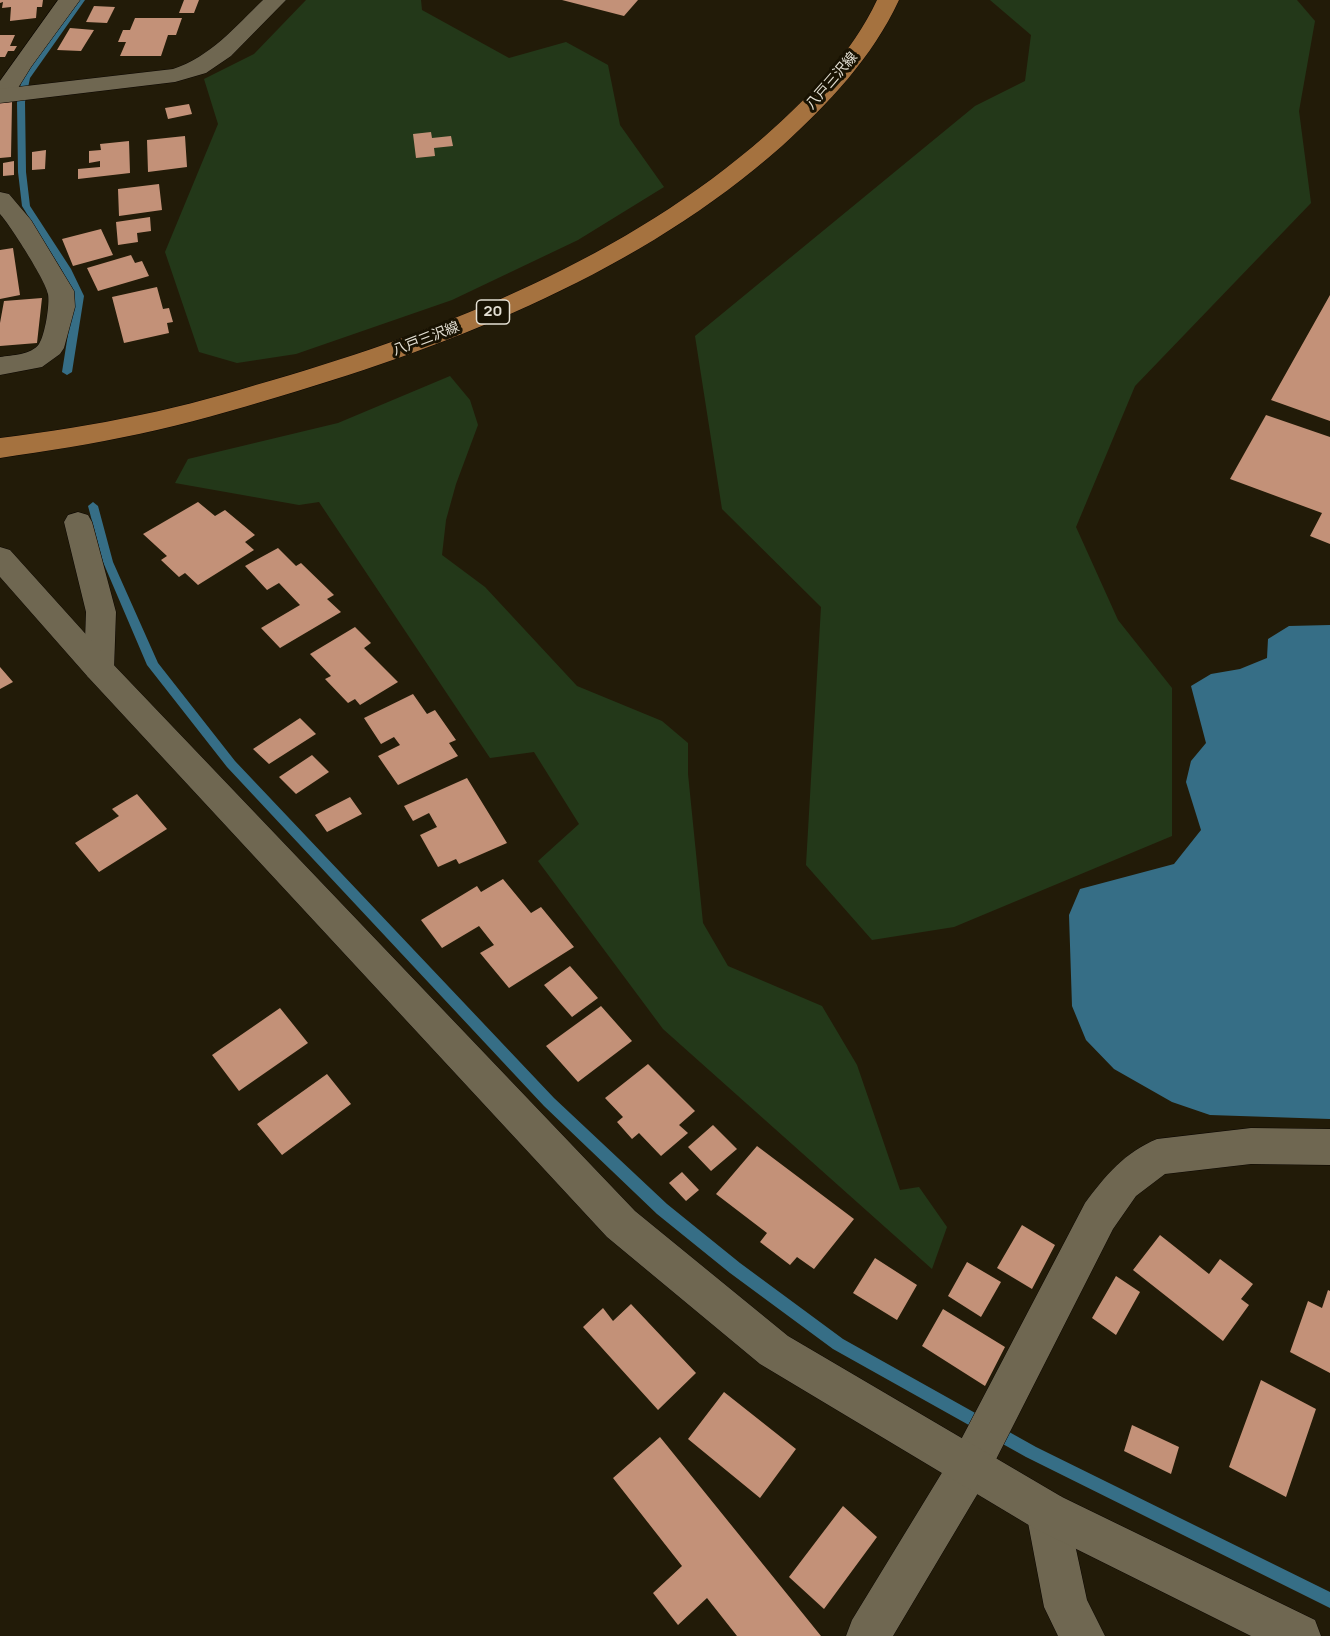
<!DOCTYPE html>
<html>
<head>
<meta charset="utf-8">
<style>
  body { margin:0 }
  canvas { display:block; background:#221b08 }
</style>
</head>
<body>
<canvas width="1330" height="1636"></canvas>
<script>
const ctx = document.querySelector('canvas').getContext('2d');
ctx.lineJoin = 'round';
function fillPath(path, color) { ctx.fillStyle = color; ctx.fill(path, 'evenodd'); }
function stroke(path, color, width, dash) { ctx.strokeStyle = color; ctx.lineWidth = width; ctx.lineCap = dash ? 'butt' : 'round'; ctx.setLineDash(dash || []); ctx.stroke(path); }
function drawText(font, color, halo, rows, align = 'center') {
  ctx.font = font + ' Manrope,"Noto Sans JP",sans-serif'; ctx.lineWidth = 6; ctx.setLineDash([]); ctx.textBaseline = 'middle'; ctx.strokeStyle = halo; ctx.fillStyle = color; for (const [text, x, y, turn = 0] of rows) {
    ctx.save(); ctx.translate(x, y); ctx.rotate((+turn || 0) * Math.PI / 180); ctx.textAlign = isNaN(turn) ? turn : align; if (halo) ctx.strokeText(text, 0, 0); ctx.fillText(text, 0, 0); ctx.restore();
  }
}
const green = new Path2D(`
  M306,0H421L422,10L509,58L566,42L608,65L620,125L664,187L578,240L452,300L296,354L237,363L199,352L165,252L218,124L204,79L254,54Z
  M990,0H1297L1315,21L1299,111L1311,203L1135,386L1076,527L1118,620L1172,688V836L954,927L872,940L806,865L821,607L722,509L695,336L975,106L1025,81L1031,35Z
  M450,376L470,400L478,425L456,484L446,520L442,555L485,587L577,686L662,721L688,743V774L703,923L728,966L822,1006L857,1065L900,1190L919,1187L947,1227L932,1269L663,1029L538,861L579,824L534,752L490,758L319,502L299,505L175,483L188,459L338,423Z`);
const water = new Path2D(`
  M1330,625V1119L1210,1115L1172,1102L1114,1069L1086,1040L1072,1006L1069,915L1080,889L1174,864L1201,830L1186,782L1191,761L1206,743L1191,686L1211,674L1240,669L1267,658L1268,639L1289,626Z`);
const stream = new Path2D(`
  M77,0H85L30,78L25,102L26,172L30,206L71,269L84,296L72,372L67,375L62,372L74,296L61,269L22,206L18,172L17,102L22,78Z
  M93,502L98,506L113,562L158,663L235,761L554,1098L667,1204L740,1263L843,1339L1036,1447L1330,1592V1608L1026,1457L833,1349L730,1273L657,1214L544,1106L227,767L147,665L103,562L88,506Z`);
const building = new Path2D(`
  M0,0H43L42,7H37L36,18L10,21L11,7L2,8L3,2L0,3Z
  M184,0H199L194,13H179Z
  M562,0H638L624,16Z
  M94,6L115,7L107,23L86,22Z
  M135,18H182L176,35H168L161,56H120L126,42H118L123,30H130Z
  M70,28L94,30L81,51L57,50Z
  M0,35H15L10,46H17L14,51H8L5,57H0Z
  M12,102L11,157L0,158V103Z
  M189,104L192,114L168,119L165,108Z
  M431,132L432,138L451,136L453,146L434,148L435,156L416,158L413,134Z
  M185,136L187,167L148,172L147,140Z
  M129,141L130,173L78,179V169L100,167V161L89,163V151L101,150L100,144Z
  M46,150L45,169L32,170V152Z
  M14,161V175L3,176V163Z
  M159,184L162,210L119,216L118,189Z
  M150,217L151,231L137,233L138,242L118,245L116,222Z
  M101,229L113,255L73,266L62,239Z
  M13,248L20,295L0,299V250Z
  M131,255L135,263L142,261L149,276L98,291L87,268Z
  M157,287L163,309L169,308L173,322L167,323L169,333L124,343L112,297Z
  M1330,295V421L1271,400Z
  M42,298L37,343L0,346V323L4,301Z
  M1266,415L1330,437V544L1310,536L1322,513L1230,479Z
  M198,502L215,516L225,510L255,535L245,542L254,550L198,585L185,573L179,577L161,560L167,556L143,534Z
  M278,548L296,566L301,563L334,595L327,599L341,612L280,648L261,628L300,605L279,583L267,590L245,566Z
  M355,627L371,643L364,648L398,682L360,705L355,699L348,703L325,679L331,676L310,654Z
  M0,667L13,682L0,689Z
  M413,694L427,714L435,710L456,740L449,743L458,756L398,785L378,756L400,745L394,737L381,744L364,718Z
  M300,718L316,734L269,764L253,749Z
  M312,755L329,772L296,794L279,777Z
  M467,778L507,843L459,864L456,859L438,867L420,835L437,827L429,813L413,821L404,806Z
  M137,794L167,829L99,872L75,843L119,816L112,809Z
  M350,797L362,814L327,832L315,815Z
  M503,879L531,913L541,907L574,947L509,988L480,953L494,945L479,926L442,948L421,920L477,886L481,892Z
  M570,966L598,998L572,1017L544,985Z
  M601,1006L632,1041L578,1082L546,1046Z
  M280,1008L308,1043L239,1091L212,1055Z
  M648,1064L695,1111L679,1125L688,1133L661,1156L639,1133L632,1139L617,1122L623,1117L605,1098Z
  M327,1074L351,1104L282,1155L257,1124Z
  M713,1125L737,1149L711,1171L688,1147Z
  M757,1146L854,1219L814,1269L797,1257L790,1265L760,1242L767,1233L716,1194Z
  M682,1172L699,1190L686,1201L669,1183Z
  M1022,1225L1055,1245L1032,1289L997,1268Z
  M1160,1235L1209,1274L1220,1259L1253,1284L1241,1299L1249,1305L1223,1341L1133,1270Z
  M875,1258L917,1285L897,1320L853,1293Z
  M967,1262L1001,1282L981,1317L948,1296Z
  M1116,1276L1140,1292L1116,1335L1092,1318Z
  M1328,1290L1330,1291V1373L1290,1352L1308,1301L1322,1308Z
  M631,1304L696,1373L658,1410L583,1327L603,1308L613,1321Z
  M943,1309L1005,1347L985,1386L922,1346Z
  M1261,1380L1316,1409L1286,1497L1229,1467Z
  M724,1392L796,1449L760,1498L688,1439Z
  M1132,1425L1179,1447L1171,1474L1124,1451Z
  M660,1437L821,1636H737L707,1598L678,1625L653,1593L682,1566L613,1478Z
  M843,1506L877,1537L824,1609L789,1577Z`);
const minor = new Path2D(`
  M58,0H80L31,67L10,101L0,102V81Z
  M0,192L9,194L31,220L74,291L75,307L64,348L60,354L42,367L0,375V357C12,355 31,355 39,344C45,335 50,304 48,294C46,281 10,225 0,214Z
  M78,512L88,515L92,522L116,612L114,669L110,677L99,681L88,677L84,669L86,612L64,522L68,515Z
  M1251,1128L1330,1129V1165L1251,1164L1165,1174L1136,1196L1113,1229L984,1483L893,1636H846L852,1620L954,1453L1085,1203C1105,1176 1125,1152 1157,1139Z
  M1047,1491L1062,1497L1068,1512L1087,1600L1105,1636H1058L1044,1607L1026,1512L1032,1497Z`);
const tertiary = new Path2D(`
  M263,0H286L231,56L206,73L175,82L0,103V89L173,69C210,57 235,27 263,0Z
  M0,547L10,550L110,661L635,1211L788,1336L1062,1497L1315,1620L1321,1636H1251L1032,1527L760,1364L607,1237L88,677L0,577Z`);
const primary = new Path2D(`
  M877,0H899C872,58 829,103 782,146C641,271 459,343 281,396C234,410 187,424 139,434C93,444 46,451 0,458V438C47,432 94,425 140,415C185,406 229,393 273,380C448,329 627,257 765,136C810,96 851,55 877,0Z`);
const farStreetnames = [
  ["八戸三沢線",832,81,-49],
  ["八戸三沢線",426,339,-21]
];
const shields = [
  [493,312,33]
];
const shieldNames = [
  ["20",493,312]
];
fillPath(green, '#233819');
fillPath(water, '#366e86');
fillPath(stream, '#366e86');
fillPath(building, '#c39178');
stroke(minor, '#0b0600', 1);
stroke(tertiary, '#0b0600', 1);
stroke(primary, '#0b0600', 1);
fillPath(minor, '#6f6751');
fillPath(tertiary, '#6f6751');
fillPath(primary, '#a5723f');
drawText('14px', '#e4e0d4', '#181202', farStreetnames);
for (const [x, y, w] of shields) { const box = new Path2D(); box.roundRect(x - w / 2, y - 12, w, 24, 4.5); ctx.fillStyle = '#181202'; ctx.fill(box); stroke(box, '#e4e0d4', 1.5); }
drawText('bold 15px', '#e4e0d4', null, shieldNames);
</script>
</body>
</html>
